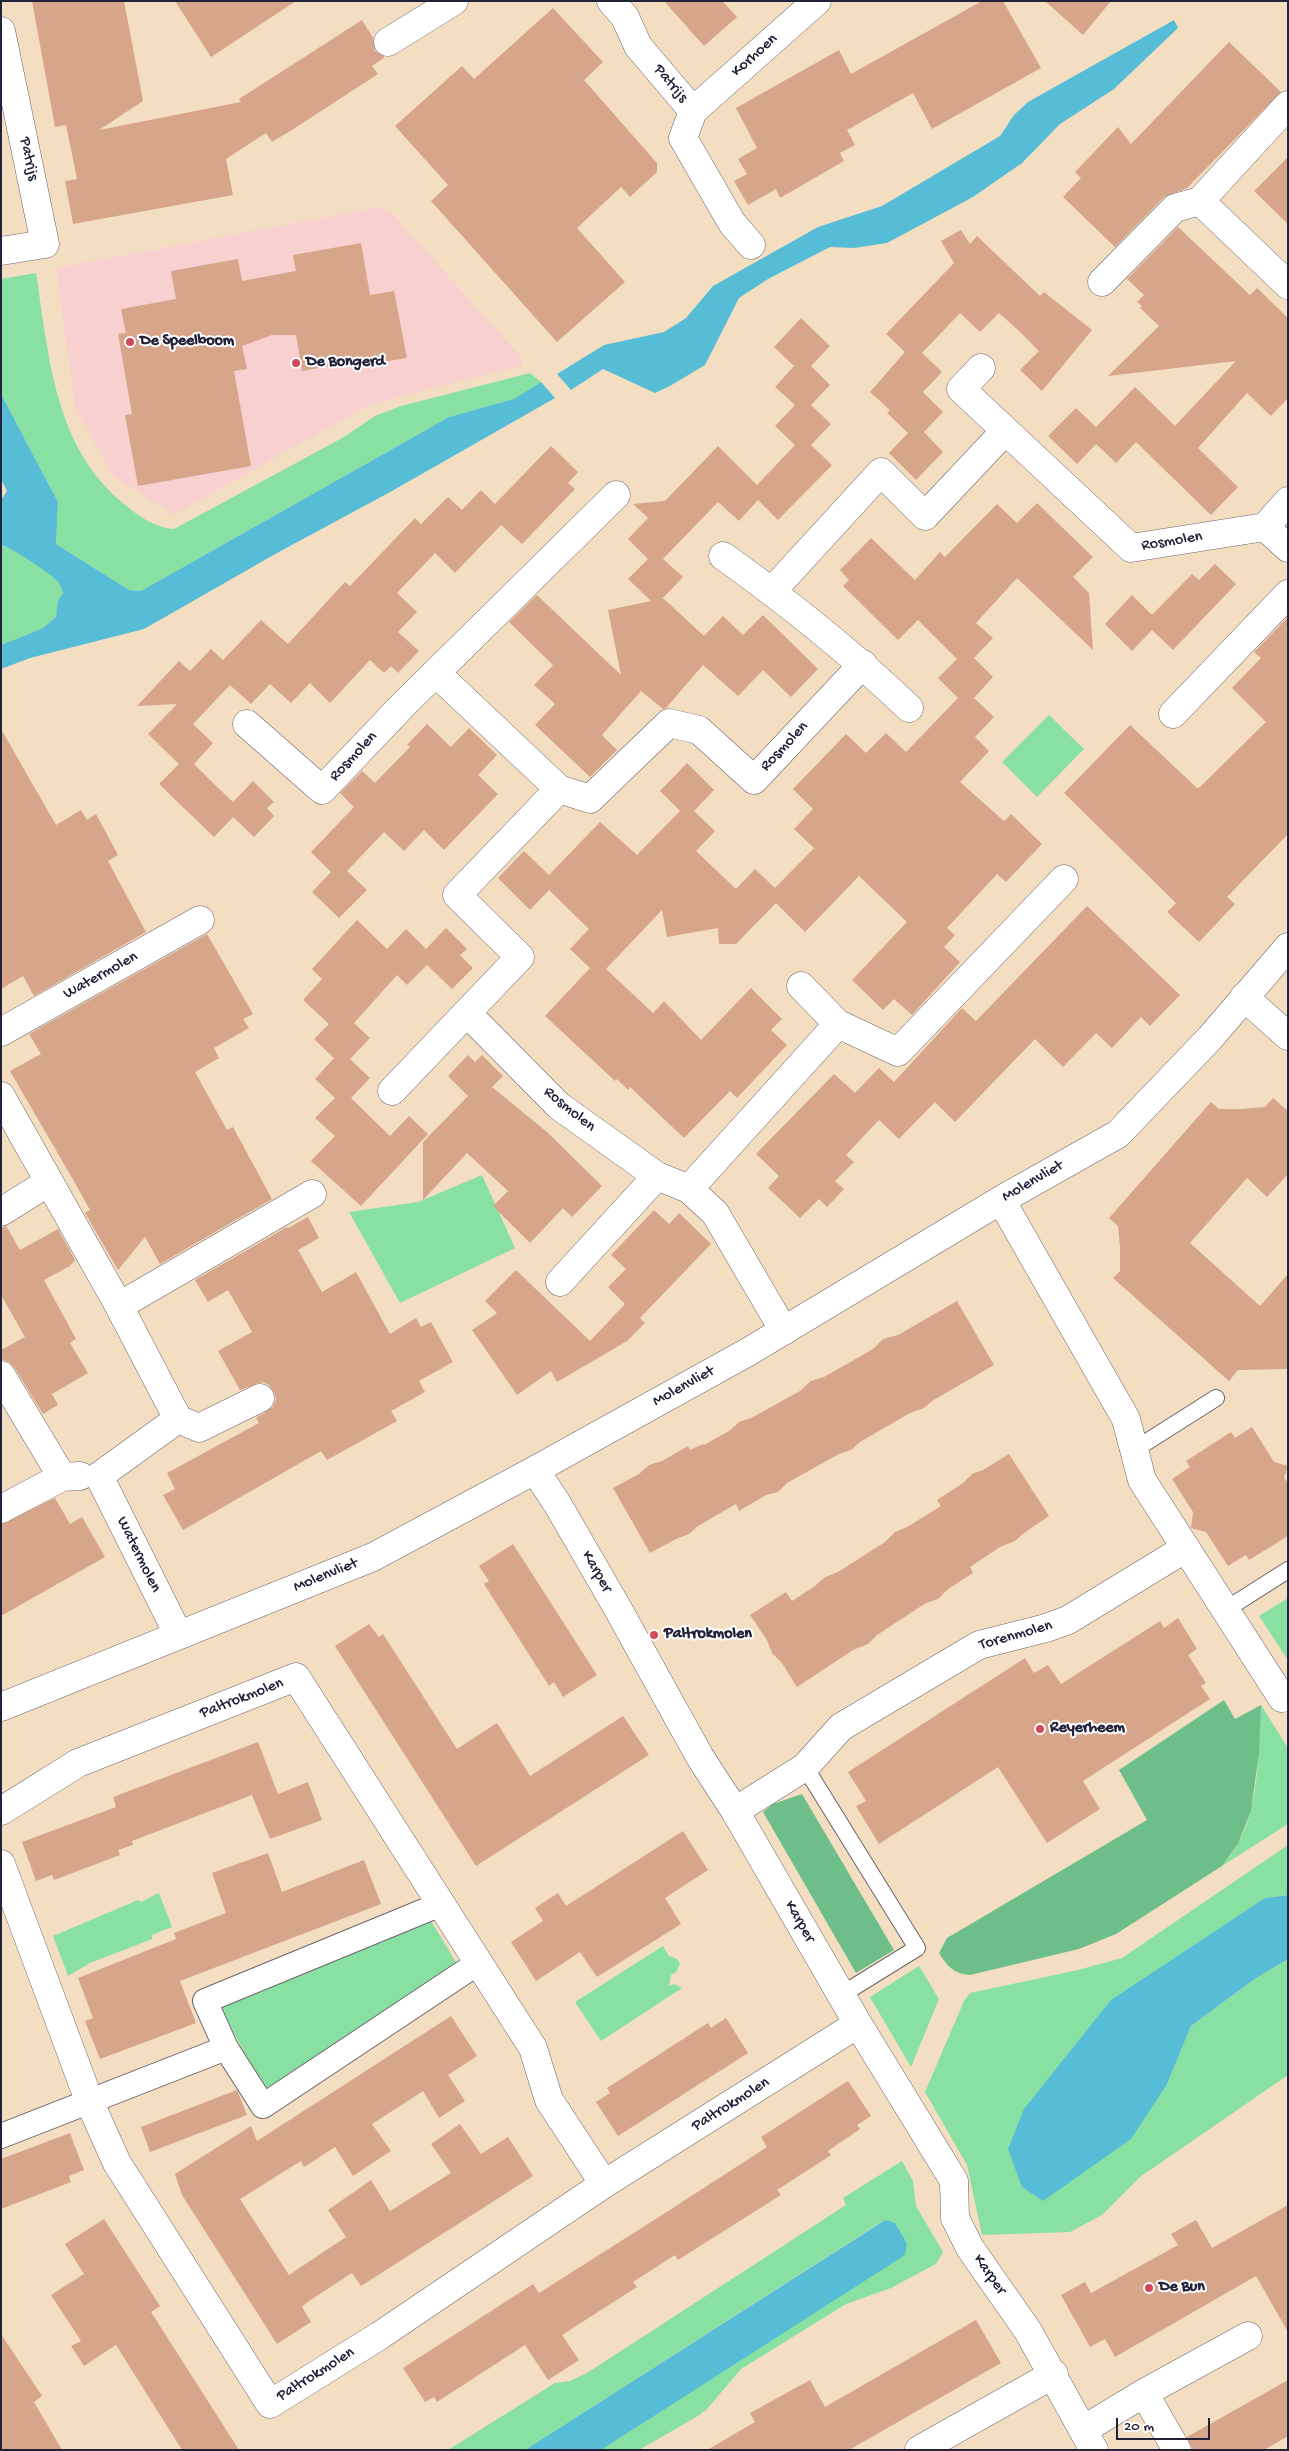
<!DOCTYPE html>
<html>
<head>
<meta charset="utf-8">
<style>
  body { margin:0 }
  #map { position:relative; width:1289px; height:2451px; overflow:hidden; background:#f4dec2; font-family:"Gochi Hand",sans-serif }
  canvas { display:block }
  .frame { position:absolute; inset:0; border:2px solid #22223b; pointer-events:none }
  .scale { position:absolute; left:1116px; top:2418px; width:94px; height:22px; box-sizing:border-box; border:2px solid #22223b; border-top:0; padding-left:6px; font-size:15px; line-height:18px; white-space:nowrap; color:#22223b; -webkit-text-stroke:4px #fff; paint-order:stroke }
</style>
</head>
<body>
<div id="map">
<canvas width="1289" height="2451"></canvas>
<div class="frame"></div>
<div class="scale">20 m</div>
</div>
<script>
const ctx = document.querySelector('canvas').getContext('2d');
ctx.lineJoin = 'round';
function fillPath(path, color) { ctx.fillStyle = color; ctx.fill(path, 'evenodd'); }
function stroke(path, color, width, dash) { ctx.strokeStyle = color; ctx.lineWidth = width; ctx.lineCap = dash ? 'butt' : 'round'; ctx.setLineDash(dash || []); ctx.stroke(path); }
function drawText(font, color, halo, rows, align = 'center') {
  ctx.font = font + ' "Gochi Hand",sans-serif'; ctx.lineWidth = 4; ctx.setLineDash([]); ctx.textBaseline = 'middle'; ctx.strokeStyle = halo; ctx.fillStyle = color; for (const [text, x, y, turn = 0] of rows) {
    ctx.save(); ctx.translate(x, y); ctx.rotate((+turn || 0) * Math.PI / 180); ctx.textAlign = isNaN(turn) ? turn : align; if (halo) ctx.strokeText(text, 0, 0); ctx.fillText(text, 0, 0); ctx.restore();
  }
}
const built = new Path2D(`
  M379,207L390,211L521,357L523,360L521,366L372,404L173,515L112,475L75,407L56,268Z`);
const green = new Path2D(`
  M36,273C49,356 54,447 124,504C138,516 156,528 174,529L344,437L375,416L401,406L530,373L541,382L515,399L449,417L141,591L129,590L56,544L58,502L1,394V279Z
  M1,545C9,546 53,575 58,582C60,585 62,590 63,593L58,600L56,617L43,628L1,645Z
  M1049,715L1084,749L1037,797L1002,762Z
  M482,1175L515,1248L400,1303L349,1212L418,1202Z
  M1288,1598V1660L1259,1616Z
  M1261,1705L1288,1748V1824L1222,1866C1227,1859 1234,1852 1238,1844C1261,1802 1257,1751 1261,1705Z
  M1288,1845V1895L1264,1898L1043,2201L1167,2084L1191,2026L1256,1978L1288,1959V2075L1140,2177L1102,2215L1070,2232L982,2235L967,2165L925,2092L964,2001L970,1993L1078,1970L1122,1958Z
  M159,1893L172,1927L152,1935V1939L90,1963L68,1976L53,1936L138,1900L141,1902C148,1899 151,1896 159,1893Z
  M431,1921L457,1964L264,2090L217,2001Z
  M663,1946L669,1956L677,1959L680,1964L676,1972L671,1975L669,1986L674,1984L682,1988L601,2041L575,2002Z
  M919,1966L939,1999L911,2067L870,1997Z
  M902,2161L913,2181L916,2206L943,2252L936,2264L891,2288L846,2304L741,2369L707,2409L698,2416L639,2450H601L742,2358L884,2220L525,2450H448L555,2383L570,2381L587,2373L846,2205L843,2198Z`);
const forest = new Path2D(`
  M1224,1700L1235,1719L1261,1705L1259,1753L1251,1811L1238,1844L1222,1866L1116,1934L1079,1949L970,1975C954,1974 947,1966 939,1953L947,1938L1147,1820L1119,1770Z
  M802,1794L894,1950L856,1973L763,1812L773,1804Z`);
const water = new Path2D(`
  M1174,20L1178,28L1114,89L1060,124L1022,163L973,197L887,243L854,248L830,247L768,279L739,298L705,365L670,386L655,393L603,369L571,390L557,374L604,345L664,332L686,318L713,286L818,227L882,206L1000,136L1014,115L1028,102Z
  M541,382L555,398L392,491L277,553L144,629L30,658L1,669V645L43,628L56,617L58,600L63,593C62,590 60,585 58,582C53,575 9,546 1,545V500L7,491L1,479V394L58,502L56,544L129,590L141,591L449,417L514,399Z
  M1288,1895V1959L1256,1978L1191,2026L1167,2084L1131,2139L1043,2201L1022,2187L1008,2149L1024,2109L1111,2000L1265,1898Z
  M885,2220L895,2223L907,2244L905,2255L601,2450H525Z`);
const building = new Path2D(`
  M32,1H124L143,101L99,130L241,102L239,99L362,20L373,38L375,51L385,57L372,66L378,74L295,128L272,142L266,133L226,159L233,195L73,224L65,181L77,179L66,125L55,127Z
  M175,1H296L211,57Z
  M664,1H722L737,17L704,46Z
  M982,1H1003L1041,68L932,129L913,93L847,130L855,145L840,153L844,161L780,198L776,189L748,205L734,181L747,174L738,159L757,148L736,108L839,50L851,74Z
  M1045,1H1111L1083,35Z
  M553,8L603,62L584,80L657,163V172L630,197L621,187L577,228L625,282L557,342L431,201L448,185L395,126L462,66L474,79Z
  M1229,42L1281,92L1187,188L1164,197L1115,247L1063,197L1081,178L1075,172L1118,127L1131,144Z
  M1288,157V224L1254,191Z
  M1178,227L1250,295L1257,288L1288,318V398L1271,416L1247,393L1198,448L1238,487L1211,515L1136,442L1116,463L1096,444L1077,464L1048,436L1076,408L1096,427L1135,387L1175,426L1236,361L1108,376L1159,326L1140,308L1142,306L1137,302L1144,295L1127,279Z
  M961,230L970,244L977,236L1040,296L1044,292L1092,330L1042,391L1020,370L1039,351L1019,331L999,313L980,332L960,313L922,353L942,372L923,392L943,412L924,432L943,452L916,480L889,453L908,433L887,413L890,410L870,392L905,352L886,334L954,263L941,241Z
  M361,243L370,295L394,291L407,358L364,365L363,360L302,371L296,335H272L242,346L247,369L234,371L251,466L138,486L125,415L132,414L118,334L126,333L121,309L176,299L171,271L238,259L242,281L296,271L293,255Z
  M801,318L830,346L811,366L830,385L811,405L831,424L811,445L832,465L778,520L758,500L739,521L718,502L663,559L683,577L662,599H664L704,636L723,616L743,635L763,615L818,669L791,697L763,670L738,696L703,665L666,708L663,709L641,691L602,735L617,750L590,777L535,725L555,704L534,685L553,665L509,622L537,595L621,675L608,610L651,601L628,579L648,559L628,539L648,518L633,504L665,501L718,446L757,485L795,445L775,426L795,405L775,387L794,366L774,347Z
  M551,446L578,472L568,483L575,489L522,544L501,525L455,573L435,553L397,593L417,612L398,632L419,651L398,673L391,666L384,673L370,660L330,703L310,683L291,703L270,684L251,704L230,685L193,724L213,743L194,764L213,783L233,802L253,781L274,802L267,808L274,816L254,837L233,817L214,837L159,784L179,764L148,734L177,704L137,706L179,661L190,671L211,649L223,660L261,620L288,644L345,582L350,586L415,518L421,524L448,497L462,510L481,490L495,504Z
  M1037,503L1093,557L1073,577L1089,593L1093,650L1017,578L976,623L993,638L974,658L993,677L974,698L994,717L975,737L989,751L960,782L1004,821L1011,814L1042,844L1006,882L997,874L947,928L955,935L944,947L960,962L912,1015L894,999L883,1010L852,980L907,922L859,876L805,932L776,903L736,944H719L718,928L667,937L662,910L606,969L653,1013L664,1001L701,1040L751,988L782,1019L771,1030L787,1045L737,1098L730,1091L684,1138L630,1087L628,1090L617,1079L615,1081L545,1016L590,968L570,949L589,929L549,890L530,910L498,878L524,851L549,875L600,822L637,855L680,811L660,791L687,763L714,790L694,811L715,831L696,851L736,889L755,869L775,888L814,848L794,829L813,809L793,789L846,734L866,753L886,733L906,752L958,698L938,678L957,659L918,620L898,640L843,586L849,580L840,570L871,538L915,580L940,552L945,557L997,504L1017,523Z
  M1215,564L1236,584L1173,650L1152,630L1132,651L1105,624L1132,595L1152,615L1192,574L1199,580Z
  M1288,617V834L1227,897L1235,904L1199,942L1167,912L1176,903L1064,793L1130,725L1197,788L1200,787L1266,722L1232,688L1261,658L1254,652Z
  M427,724L451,747L469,728L497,755L478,775L498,794L444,850L424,830L404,851L384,832L347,871L367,890L339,918L312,892L331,872L311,852L354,807L340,793L362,771L375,783L410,747L407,745Z
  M1,729L56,825L81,810L87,820L96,814L118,855L108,861L146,932L34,996L23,976L1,989Z
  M1087,906L1180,995L1150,1026L1141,1017L1112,1048L1096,1033L1063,1067L1035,1039L955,1122L935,1102L899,1139L879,1120L846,1155L854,1162L835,1181L844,1189L827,1207L819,1199L800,1218L768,1188L779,1176L756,1154L834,1074L855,1093L879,1068L894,1082L962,1008L976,1021Z
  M357,920L387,949L406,929L426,949L446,928L467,949L460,955L473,968L452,989L427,965L407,985L397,975L354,1023L370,1038L350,1059L370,1078L351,1098L390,1136L409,1116L428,1134L361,1206L311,1161L335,1136L315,1118L335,1098L315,1079L334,1058L314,1039L329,1024L303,1000L322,979L312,969Z
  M207,934L253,1014L243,1019L249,1028L214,1048L219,1058L195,1072L227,1130L233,1127L272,1199L160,1264L145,1237L118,1270L85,1213L90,1210L75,1183L10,1071L41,1054L29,1034Z
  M468,1055L475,1062L482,1055L503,1076L492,1087L547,1132L602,1186L572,1217L563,1208L530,1243L493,1206L508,1191L467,1153L423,1200V1142L468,1096L448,1076Z
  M1273,1098L1288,1111V1174L1267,1197L1247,1178L1190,1243L1260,1306L1288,1274V1369L1238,1370L1229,1381L1113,1278L1120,1271V1247L1118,1226L1109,1218L1211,1102L1219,1109H1242L1265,1107Z
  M654,1210L669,1224L679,1213L711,1244L640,1318L645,1323L627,1341L557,1382L551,1371L517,1395L472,1330L497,1313L485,1301L516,1270L590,1341L625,1304L608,1287L626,1269L611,1255Z
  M308,1217L319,1238L298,1250L322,1292L356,1272L390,1334L416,1318L421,1327L431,1322L453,1362L419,1381L425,1392L391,1411L397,1421L327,1460L321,1451L183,1530L163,1495L175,1489L167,1473L259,1423L256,1418L273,1407L276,1399L274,1392L269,1385L262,1382L240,1390L218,1351L252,1332L228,1290L208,1302L195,1280L287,1227L288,1228Z
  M6,1226L20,1250L58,1229L75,1260L70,1266L44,1280L76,1339L70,1343L88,1373L52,1394L58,1405L43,1414L14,1367L9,1362L1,1359V1350L25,1337L1,1295V1228Z
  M957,1301L994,1365L932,1401L924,1408L910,1413L860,1442L851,1450L839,1454L787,1483L778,1492L766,1495L739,1511L736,1504L698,1526L689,1534L676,1539L650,1553L613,1488L639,1474L649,1465L662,1461L688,1446L690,1450L703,1444L704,1445L729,1431L739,1422L751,1418L800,1391L811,1381L824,1377L873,1349L883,1339L898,1335Z
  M1252,1427L1274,1462L1288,1466L1284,1478L1288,1483V1536L1249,1560L1246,1555L1228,1566L1206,1532L1191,1528L1193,1512L1172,1479L1190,1467L1186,1461L1231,1432L1235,1438Z
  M1009,1454L1049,1516L1024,1533L1015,1541L1000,1547L970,1567L973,1573L948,1589L938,1599L926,1603L877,1635L868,1644L853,1650L797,1687L782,1663L772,1653L767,1640L750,1615L786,1592L792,1601L815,1586L825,1577L838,1572L885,1542L895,1532L907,1527L941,1506L937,1500L963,1483L972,1474L983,1470Z
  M55,1498L70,1524L82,1517L105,1557L1,1616V1524Z
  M513,1544L597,1675L563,1697L554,1682L549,1686L484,1584L489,1581L479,1566Z
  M1178,1618L1197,1649L1188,1655L1206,1683L1201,1686L1210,1699L1083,1781L1100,1809L1047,1843L998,1767L879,1844L856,1806L866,1801L848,1772L1025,1658L1034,1673L1048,1665L1061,1684L1160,1621L1164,1628Z
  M369,1624L379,1637L383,1634L457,1749L497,1723L530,1776L623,1716L649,1755L476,1866L335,1646Z
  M258,1742L278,1794L308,1782L322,1820L270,1839L252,1795L132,1841L133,1845L118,1850L120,1855L54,1880L52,1875L36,1881L22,1842L116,1807L113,1797Z
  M683,1831L708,1870L665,1898L681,1924L597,1977L580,1952L536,1981L511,1942L543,1921L535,1908L558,1893L566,1906Z
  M268,1853L282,1892L364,1860L381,1904L180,1981L196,2023L100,2059L85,2021L93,2018L78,1978L176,1939L174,1933L226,1913L212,1873Z
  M451,2016L477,2056L448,2075L465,2101L439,2118L423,2091L372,2124L391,2151L353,2176L335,2147L304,2167L301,2161L240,2199L289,2275L346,2237L328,2210L371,2180L390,2211L451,2173L431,2144L460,2124L481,2154L508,2137L533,2176L361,2286L352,2273L306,2303L302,2307L311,2322L277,2344L182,2195L175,2174L251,2126L257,2141Z
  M726,2018L748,2053L618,2136L596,2102L610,2093L607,2088L708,2023L711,2028Z
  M848,2081L871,2116L857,2125L860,2129L828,2151L831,2155L777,2190L781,2195L678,2260L675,2255L633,2282L637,2287L562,2335L579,2360L548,2380L525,2345L437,2402L434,2397L425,2402L403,2368L533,2284L539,2293L662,2215L767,2147L761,2137Z
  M237,2090L247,2115L150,2152L141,2127Z
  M70,2133L84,2170L69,2176L71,2182L1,2209V2159Z
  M1288,2205V2332L1256,2276L1115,2357L1105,2339L1090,2347L1061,2295L1085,2282L1091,2293L1178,2245L1171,2234L1196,2220L1212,2248Z
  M104,2219L160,2306L151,2312L239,2450H182L116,2345L84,2366L71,2346L81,2341L51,2295L84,2274L65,2244Z
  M976,2320L1001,2363L849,2450H707L755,2422L750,2413L810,2380L825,2407Z
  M1,2334L42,2396L34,2402L62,2450H1Z
  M1288,2380V2436L1264,2450H1193L1187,2437Z`);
const service = new Path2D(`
  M1134,1450L1216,1398
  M1225,1610L1288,1570
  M805,1767L917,1948L841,1995`);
const pedestrian = new Path2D(`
  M441,1904L205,2001L226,2048L263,2106L478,1963
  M1,2136L226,2048`);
const minor = new Path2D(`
  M611,1L625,17L638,46L693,111L683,138L732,223L751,245
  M1,31L45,244L1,251
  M388,42L454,1
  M1288,105L1200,201L1288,285
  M693,111L817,1
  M1102,282L1175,208L1200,201
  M981,368L961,389L1131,548L1265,527L1288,501
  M1265,527L1288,548
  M723,556C789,603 851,653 909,708
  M772,591L881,472L925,516L1005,431
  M436,673L559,789L590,799L669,723L699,730L754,780L863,664
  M1173,714L1288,594
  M247,724L322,790L404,704L616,495
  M801,986L838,1024L898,1052L1064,879
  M1244,997L1288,1036
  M467,1013L559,1106L657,1176L689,1189L715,1213L784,1331
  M1,1032L200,920
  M392,1091L520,957L457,895L559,789
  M1,1096L119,1306L178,1419L99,1476L178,1634
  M689,1189L838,1024
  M1001,1200L1126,1419L1142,1480L1282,1698
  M1,1212L49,1182
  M560,1282L657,1176
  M119,1306L312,1194
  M1,1375L62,1477
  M178,1419L199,1428L260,1398
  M535,1470L558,1505L618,1609L700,1757L735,1811L858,2024L954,2181L955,2218L970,2248L1028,2331L1094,2450
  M1,1509L62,1477L80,1476
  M1,1707L373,1557L535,1470L748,1352L1001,1200L1118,1134L1210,1038L1288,947
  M1,1811L78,1763L296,1677L533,2048L549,2100L604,2184
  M735,1811L805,1767L841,1727L979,1645L1046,1628L1068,1620L1186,1548
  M1,1864L90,2103L117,2163L270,2404L379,2336L604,2184L858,2024
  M1144,2393L1177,2450
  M1083,2430L1144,2393L1248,2336
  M919,2450L1054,2374`);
const markers = [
  [130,342,5,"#d1495b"],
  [296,363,5,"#d1495b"],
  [654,1635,5,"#d1495b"],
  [1040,1729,5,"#d1495b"],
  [1149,2288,5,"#d1495b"]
];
const streetNames = [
  ["Korhoen",755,56,-42],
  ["Patrijs",670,84,50],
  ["Patrijs",28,159,78],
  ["Rosmolen",1172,542,-9],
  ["Rosmolen",785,747,-47],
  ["Rosmolen",354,757,-47],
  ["Watermolen",101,976,-29],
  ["Rosmolen",569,1110,39],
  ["Molenvliet",1033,1182,-30],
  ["Molenvliet",684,1387,-29],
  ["Watermolen",138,1555,64],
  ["Karper",596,1572,60],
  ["Molenvliet",326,1576,-22],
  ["Torenmolen",1016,1636,-16],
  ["Paltrokmolen",242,1699,-21],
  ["Karper",799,1922,60],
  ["Paltrokmolen",731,2105,-32],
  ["Karper",989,2275,55],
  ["Paltrokmolen",316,2375,-32]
];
const poiNames = [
  ["De Speelboom",140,342],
  ["De Bongerd",306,363],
  ["Paltrokmolen",664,1635],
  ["Reyerheem",1050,1729],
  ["De Bun",1159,2288]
];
fillPath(built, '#f7d0cf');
fillPath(green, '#89e0a3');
fillPath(forest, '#6ebe89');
fillPath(water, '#57bcd6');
fillPath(building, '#d6a58a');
stroke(service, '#6c646a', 18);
stroke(pedestrian, '#6c646a', 26);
stroke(minor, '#6c646a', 29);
stroke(service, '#fff', 16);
stroke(pedestrian, '#fff', 24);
stroke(minor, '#fff', 28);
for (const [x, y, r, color] of markers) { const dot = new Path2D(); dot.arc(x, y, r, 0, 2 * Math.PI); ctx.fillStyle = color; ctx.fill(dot); stroke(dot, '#fff', 2); }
drawText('16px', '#22223b', '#fff', streetNames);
drawText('bold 16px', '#22223b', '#fff', poiNames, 'left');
</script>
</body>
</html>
